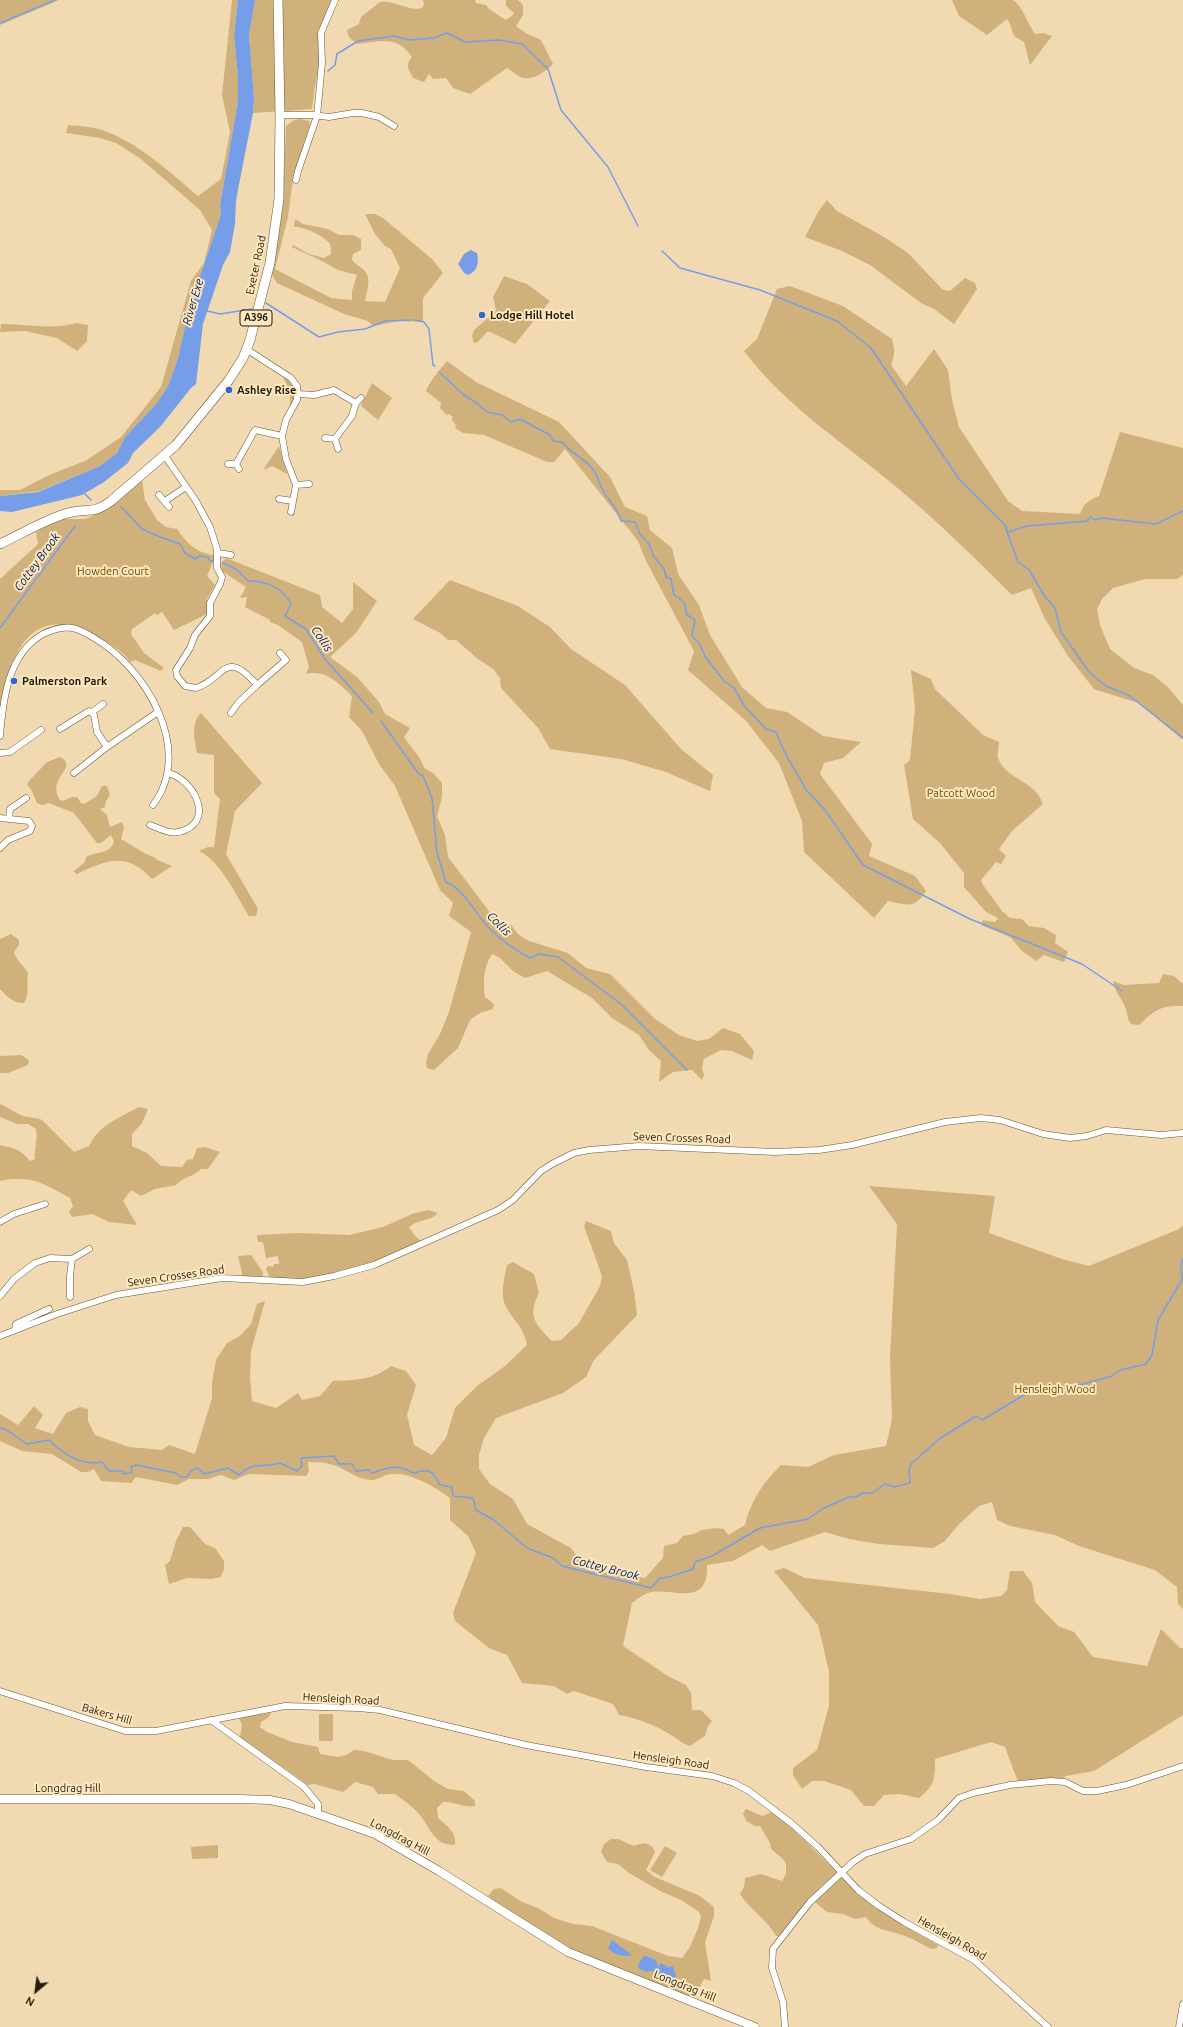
<!DOCTYPE html>
<html>
<head>
<meta charset="utf-8">
<style>
  body { margin:0 }
  #map { position:relative; width:1183px; height:2027px; overflow:hidden; background:#f1dab1; font-family:Ubuntu,sans-serif }
  canvas { display:block }
  .north { position:absolute; left:16px; top:1971px; width:40px; height:40px; -webkit-text-stroke:3px #fee7be; paint-order:stroke; rotate:209deg; font-size:11px; font-weight:700; line-height:16px; text-align:center; color:#241c0c }
  .north::after { content:''; display:block; margin:auto; width:14px; height:18px; background:#241c0c; clip-path:polygon(50% 0,100% 100%,50% 72%,0 100%) }
</style>
</head>
<body>
<div id="map">
<canvas width="1183" height="2027"></canvas>
<div class="north">N</div>
</div>
<script>
const ctx = document.querySelector('canvas').getContext('2d');
ctx.lineJoin = 'round';
function fillPath(path, color) { ctx.fillStyle = color; ctx.fill(path, 'evenodd'); }
function stroke(path, color, width, dash) { ctx.strokeStyle = color; ctx.lineWidth = width; ctx.lineCap = dash ? 'butt' : 'round'; ctx.setLineDash(dash || []); ctx.stroke(path); }
function drawText(font, color, halo, rows, align = 'center') {
  ctx.font = font + ' Ubuntu,sans-serif'; ctx.lineWidth = 4; ctx.setLineDash([]); ctx.textBaseline = 'middle'; ctx.strokeStyle = halo; ctx.fillStyle = color; for (const [text, x, y, turn = 0] of rows) {
    ctx.save(); ctx.translate(x, y); ctx.rotate((+turn || 0) * Math.PI / 180); ctx.textAlign = isNaN(turn) ? turn : align; if (halo) ctx.strokeText(text, 0, 0); ctx.fillText(text, 0, 0); ctx.restore();
  }
}
const green = new Path2D(`
  M0,0H59L0,25Z
  M232,0H238L234,35L238,77V101L220,205L221,214L189,309L178,358L168,386L157,403L125,437L117,453L100,466L39,491L0,496V490H20L47,476L87,460L121,437L161,387L191,281L204,263L212,230L200,210L141,159L116,143L100,138L66,133L68,125C82,126 97,127 110,133C143,147 171,173 198,196L221,179L230,132L222,95Z
  M255,0H335L321,33L323,45L315,86L312,109L253,113L254,98L249,35Z
  M423,0H475L476,3L486,5L489,9L506,20L512,16L514,13L506,6V0H518L523,5V15L516,26L527,34L541,40L553,64C546,71 535,80 523,78C518,77 511,70 507,68L470,94L453,88L446,78L433,79L429,74L424,82L413,78C408,69 405,65 412,57C397,35 381,41 358,44C352,40 347,37 347,30L359,24L361,17L380,2C395,0 409,12 422,8L424,5Z
  M952,0H1013C1024,8 1027,23 1035,34L1043,33L1052,36L1030,65L1024,42L1014,36L1010,24L1007,19L987,35L959,16Z
  M300,119L309,121L310,124L293,178L288,217L275,269L331,298L352,300V291L357,275L338,270L320,260L292,247L293,245L309,254L324,258L331,254C331,251 331,247 330,244C325,236 303,226 294,227L295,219L303,224L328,229L339,235H353L361,239V250L353,254L352,260C356,265 360,266 364,270C372,279 367,290 365,301L385,302L400,268L391,249L385,246L375,234L365,214H375L383,218L432,259L443,273L423,298V322L399,321L373,326L368,321L344,314L277,283L272,275L273,268L283,205L286,126L294,120Z
  M827,200L837,211L884,237L908,253L943,290L950,291L965,278L975,283L977,289L954,324L934,309L921,303L870,265L842,251L805,237L818,212Z
  M504,276L527,284L550,301L515,344L490,332H487L478,342L474,343L472,336L474,330L496,311L493,297Z
  M790,286L843,306L892,339C895,349 895,355 891,365L906,386L934,349L948,370L952,400L959,427L1008,501L1022,511L1080,514C1084,503 1089,500 1099,496L1120,432L1183,448V575L1177,579H1145L1113,588L1102,599L1097,609L1100,625L1110,649L1134,668L1153,675L1168,687L1183,705V740L1138,703L1094,689L1068,656L1045,619L1031,588L1012,595C976,559 939,523 900,490C847,445 786,407 744,351L757,339L777,289Z
  M77,323L88,325L87,341L77,351L57,338L25,331L0,332L1,324C27,324 51,330 77,323Z
  M447,361L476,382L559,422L610,477L625,507L647,516L650,530L672,548L678,574L699,605L710,635L742,687L766,708L787,712L823,736L861,742L843,758L824,763L820,774L872,844L869,856L915,876L926,891C915,909 907,905 888,901L874,918L804,852L802,821L779,763L746,721L688,670L694,651L646,561L638,541L565,449L554,462H547L484,435L463,433L455,428L456,425L452,420L453,417L449,414L447,415L440,408L441,403L426,391C431,379 439,371 447,361Z
  M282,375C296,385 298,392 290,407V391Z
  M372,383L392,398L378,420L361,406Z
  M279,446L287,474L272,466L263,470Z
  M142,479L145,500L157,520L166,527L177,529C188,544 197,554 216,555L207,576L215,585L207,599V614L174,630L162,612L157,615L155,613L132,629L131,634L144,653L164,668L161,671L135,660L130,662C122,649 103,640 90,633C26,601 8,663 0,713V579L38,544L36,532L59,519H85L101,512Z
  M226,558L320,595L322,607L342,623L353,609V582L377,601L356,633L330,657L357,677L379,702L385,714L410,728L404,737C411,748 421,756 424,768L433,773L442,783V797L437,816L445,835L448,857L492,915L499,920L511,925L519,935L529,941L568,953L586,968L610,974L655,1019L679,1035L697,1041L709,1039L723,1028L740,1034L754,1051L752,1060L732,1051L721,1050L704,1059L702,1068L704,1075L702,1080L692,1070L673,1072L659,1082L661,1061L649,1050L639,1035L612,1018L592,998L547,971L525,978L513,971L500,958L492,954C483,968 483,981 485,997L494,1004L493,1009L480,1013L470,1020L458,1048L434,1070L427,1068L426,1063L428,1054L440,1034L449,1012L471,932L449,916L453,903L440,890L395,786L379,764L362,731L349,717L352,696C338,683 326,669 306,674L309,667L302,642L278,625L270,622V620L245,607L247,597L240,598L246,587L222,571L221,563Z
  M450,580L518,606L550,627L571,649L625,685L681,749L713,775L710,791L666,772L621,759L550,749L538,728L501,688L500,678L493,669L478,659L456,640H448L440,633L413,619Z
  M911,670L931,679L935,689L983,735L999,742C999,746 997,754 998,758C1006,780 1034,779 1043,804L1012,831L999,849L1006,856L1001,864L996,862L981,880L983,885L1002,911L1010,918L1022,919L1029,926L1044,928L1056,935L1055,943L1068,952L1064,962L1044,955L1036,961L1022,951L1010,937L981,925L983,920L995,922L998,918L986,912L964,887V873L940,843L913,819L904,765L910,760L915,709Z
  M201,713L262,783L235,811L226,854L258,909L256,916H249C237,897 220,860 199,851L208,847H214L220,799L214,793V755L197,753C195,740 190,724 201,713Z
  M60,757C80,767 46,777 60,800L63,801L72,797H77L81,803L84,804L97,796L102,786H107L110,795L106,801L105,807L100,809L107,815L110,827L122,822L124,828L121,839L146,854L156,858L157,860L172,866L152,879C127,851 106,860 77,874L75,873L74,871L85,862L86,857C96,851 109,855 114,842L111,835L101,843H97L74,813L49,803L42,805L37,803L31,789L27,785L28,782L47,762Z
  M11,934L19,940V945L14,952C16,960 24,966 28,973C26,984 30,993 24,1003C13,1004 7,996 0,989V939Z
  M1163,974L1174,976L1183,984V1006C1160,1005 1155,1010 1139,1025L1131,1024C1127,1019 1128,1016 1126,1009C1122,998 1115,993 1113,981L1124,985L1159,983Z
  M21,1055L29,1060L28,1065L8,1073H0V1056Z
  M0,1104C8,1107 15,1113 23,1116C29,1118 35,1117 42,1120L74,1152L89,1146C98,1126 120,1117 139,1107L148,1109L142,1123L132,1134V1146L147,1153L161,1166L182,1167L187,1160L193,1159L197,1148L205,1147L220,1152L208,1169H201C193,1177 183,1177 176,1185L155,1189L141,1196L131,1190L123,1201L137,1225L109,1222L92,1214L72,1217L69,1212L73,1206L70,1198C45,1184 30,1174 0,1181V1145C15,1149 19,1148 30,1161L35,1159C34,1148 38,1139 36,1129L28,1124H17L0,1117Z
  M869,1186L995,1196L989,1233L1062,1259L1089,1266L1179,1229L1183,1225V1609L1178,1604L1177,1587L1155,1570L1079,1546L1055,1535L1010,1526L997,1520L992,1502L979,1506L959,1524L945,1541L933,1548L879,1544L849,1539L825,1532L770,1551L762,1545L733,1561L707,1565C709,1610 669,1586 648,1593C642,1595 636,1600 632,1603L623,1646L668,1676L686,1685L691,1693L692,1710H701L712,1721L708,1726L705,1736L690,1746C682,1744 678,1739 671,1735C655,1725 637,1718 619,1715L613,1704L574,1691L567,1694L554,1686L522,1683L507,1655L489,1648L455,1621L453,1613L476,1553L468,1536L450,1520V1498C434,1487 411,1472 390,1474C384,1475 378,1480 372,1480C356,1480 345,1467 329,1464C323,1462 315,1462 308,1462L309,1471L306,1476L249,1474L234,1480L221,1475L209,1479H189L177,1485L136,1477L131,1483L101,1481L94,1469L88,1472H81L52,1454L22,1451L0,1441V1414L18,1425L34,1406L43,1415L35,1428L53,1434L66,1413L80,1407L88,1409V1421L95,1435L129,1447L162,1450L169,1445L195,1454L212,1398V1383L216,1360L227,1343L240,1336L251,1324L257,1304L265,1301L251,1351L250,1377L252,1401L276,1408L298,1393L302,1400L320,1396L333,1381C355,1380 374,1380 391,1366L406,1371L416,1385L407,1415L414,1445L432,1455L446,1438L455,1408L477,1386L505,1366L527,1345C523,1326 517,1325 508,1310C499,1298 504,1279 507,1265L513,1262L534,1274L539,1293C527,1316 535,1324 552,1341L561,1340L579,1323L600,1286L602,1276L584,1226L586,1221L611,1231L614,1243L627,1260L634,1291L637,1315L594,1360L586,1377L563,1393L496,1418L484,1438L479,1455V1469L490,1484L513,1499L527,1524L571,1548L587,1570L645,1578L663,1558L664,1546L677,1543L683,1536L694,1534L702,1530L715,1528L724,1529L728,1535L745,1525C752,1499 762,1484 781,1465L808,1467L834,1455L886,1446L892,1419L890,1357L897,1224Z
  M429,1210L438,1213C432,1221 418,1219 409,1227L415,1236L421,1241L383,1260L336,1273L304,1280L270,1278L266,1269L268,1266L273,1267L274,1264H279L278,1256L266,1258L263,1242H258L257,1235L298,1233L349,1235L383,1227L412,1214Z
  M251,1255L263,1272L262,1278L243,1277L238,1256Z
  M183,1527H190L205,1544L215,1548L224,1561V1569L221,1577L212,1579L187,1578L169,1584L165,1565L170,1561L176,1541Z
  M784,1568L805,1578L950,1594L980,1599L1001,1596L1007,1590L1010,1571H1023L1032,1583L1035,1602L1058,1626L1074,1632L1093,1657L1147,1666L1161,1629L1180,1648H1183V1715L1094,1771L1066,1776L1061,1779L1018,1782L1005,1747L991,1742L935,1759C935,1779 935,1785 919,1798L900,1794L884,1795L874,1806H864L851,1790L824,1781H812L802,1789L793,1775V1768L817,1750L829,1706V1671L818,1625L774,1571Z
  M271,1713L268,1718L261,1722L260,1727L267,1732L292,1742L318,1747L320,1754L338,1757L346,1755L354,1750L364,1751L393,1760H408L434,1781L448,1789L464,1791L475,1801V1806C464,1808 454,1801 443,1802L437,1808L438,1818C447,1826 457,1832 455,1845C433,1845 431,1828 419,1814C412,1806 403,1800 395,1794H378L373,1787L355,1782L343,1792L314,1784L308,1785L240,1737L242,1725L239,1718Z
  M319,1714H333V1741H319Z
  M746,1809L762,1816L772,1812C804,1836 829,1867 859,1894C882,1915 910,1929 938,1945L937,1948L931,1949C922,1944 912,1938 902,1935C888,1930 875,1931 866,1917L855,1919L843,1914L827,1912L810,1898L780,1936H776C767,1919 750,1910 740,1894L744,1887L745,1878L761,1874L782,1881L786,1874V1864L783,1859L771,1849L770,1843L760,1826H755L746,1821L743,1813Z
  M611,1839H618L634,1846C643,1842 651,1842 655,1852L646,1870L655,1877L700,1896L714,1907V1916L705,1942L711,1981L704,1979L693,1999L570,1948L504,1909L488,1896L494,1889L501,1888L522,1902L538,1908L554,1918L573,1924L592,1926L668,1956L682,1958L690,1947L698,1928L701,1917L699,1912L681,1900L660,1891L629,1873L618,1864L607,1862L601,1852L604,1844Z
  M218,1845V1858L192,1859L191,1847Z
  M665,1846L677,1853L662,1877L650,1870Z`);
const water = new Path2D(`
  M238,0H255L249,35L254,98L253,113L236,200L235,224L230,252L223,265L203,324L196,384L191,388L160,427L133,453L128,463L104,482L82,495L12,512L0,511V496L38,492L100,466L117,453L125,437L157,403L168,386L178,358L189,309L221,214L220,205L238,101V77L234,35Z
  M471,250L477,253C479,262 478,271 468,275L464,273L458,264L464,254Z
  M612,1940L632,1955C625,1958 613,1954 608,1948Z
  M646,1956L656,1960L658,1967L661,1963L668,1967L673,1966L676,1977L675,1979L664,1978L651,1970L647,1972L639,1969L638,1965L643,1957Z`);
const stream = new Path2D(`
  M0,23L55,0
  M328,71L335,65L337,54L358,41L394,36L409,40L434,38L447,33L465,42L499,40L522,44L548,69L561,110L608,167L638,226
  M662,251L680,268L760,290L837,321L871,348L959,479L1006,526L1007,532L1018,562L1029,570L1044,595L1055,608L1061,632L1089,672L1106,686L1130,696L1183,738
  M266,303L319,337L338,332L365,329L385,321L411,320
  M207,311L220,314L252,309
  M415,320L424,322L429,329L433,365L435,366
  M439,372L464,395L478,404L487,412L502,415L511,422L520,419L550,435L553,441L562,442C571,453 580,456 589,465C600,476 597,481 604,492C609,501 619,510 621,521L635,522L640,534L649,544L653,555L664,569L666,577L671,579L674,595L684,602L687,615L695,620L692,636L699,643L706,658L725,682L734,688L745,707L766,729L776,732L786,755L807,791L825,810L863,865L970,919L1082,964L1122,991
  M84,493L91,500
  M121,507L142,529L160,537L180,544L185,553L195,559L200,556L208,557L210,561H213
  M1008,532L1027,526L1087,521L1091,517L1095,520L1101,518L1156,524L1183,511
  M223,563L236,569L248,581C267,581 282,587 291,604L285,616L306,629L325,659L373,713
  M0,628L75,526
  M381,721L418,773L423,776L432,798L437,853L446,882C465,890 476,915 490,929C502,941 515,950 530,958L539,954L558,957L621,1004L687,1070
  M0,1428L5,1429L27,1444L49,1440C63,1454 82,1466 102,1462L109,1471H122L124,1474L132,1472L131,1467L136,1465L176,1473L181,1477H187L192,1470L198,1468L204,1474L228,1468L239,1475C255,1460 261,1469 280,1463L297,1471L302,1466L301,1458L334,1456L339,1464H352L356,1471L369,1470L372,1473C391,1467 395,1464 414,1473C428,1468 433,1470 440,1485L452,1487L453,1496L473,1498L476,1510L494,1520L527,1548L553,1558L562,1566L651,1588L660,1578L669,1577L693,1569L695,1562L712,1556L760,1528L808,1519L824,1508L849,1497H856L863,1493H872L885,1484L894,1487L910,1483L909,1470L911,1464L939,1439L976,1416L982,1420L1026,1394L1072,1387L1112,1376L1120,1370L1146,1364L1152,1355L1158,1320L1182,1280L1181,1267L1183,1259`);
const street = new Path2D(`
  M280,115H313L329,117L353,113H362L379,117L394,126
  M296,180L298,171L317,116L322,63L321,33L335,0
  M246,349L291,378L297,386V400L286,420L282,436L286,459L296,485L291,512
  M298,394L314,395L334,390L356,403L361,398
  M325,438L335,439
  M338,449L335,439L352,416L356,403
  M165,456L196,501L210,527L217,549V568L222,577L220,584L210,603V616L195,635L190,648L176,670L177,676L185,686L196,688C225,679 224,647 257,685L238,703L231,713
  M228,464H236L239,469
  M236,464L255,430L282,436
  M296,485L309,484
  M159,495L169,507
  M279,499L293,501
  M165,501L186,487
  M218,553L231,555
  M257,685L286,660L280,653
  M92,712L103,704
  M60,729L89,711L94,715L97,732L107,747L74,773
  M0,736C3,699 8,654 43,634C52,630 62,626 72,628C80,629 87,634 94,638C145,667 195,750 153,805
  M107,747L158,712
  M0,753L10,752L41,730
  M0,818L29,821L32,826L30,831L8,840L0,848
  M9,819L10,809L26,798
  M150,825C156,827 163,831 170,832C175,833 181,832 185,830C215,817 191,778 168,773
  M0,1222L14,1214L45,1204
  M0,1296L14,1279L35,1263L50,1258L72,1259L89,1249
  M70,1297V1276L72,1259
  M15,1330L16,1324L49,1309
  M0,1336L57,1314L116,1295L222,1278L303,1282L334,1276L374,1265L498,1210L513,1200L541,1171L552,1164L574,1153L589,1150L639,1146L775,1152L819,1150L852,1145L945,1122L981,1118L1000,1120L1043,1134L1070,1138L1087,1136L1106,1130L1162,1135L1183,1133
  M0,1691L125,1731H156L285,1706L358,1708L380,1710L526,1745L646,1767L712,1776L734,1783L749,1791L791,1823L818,1847L858,1890L879,1906L904,1922L974,1960L1048,2027
  M211,1720L304,1787L318,1804V1813
  M785,2027L783,2002L772,1968L773,1949L810,1902L853,1862L865,1854L911,1839L938,1820L959,1798L973,1793L1010,1785L1051,1781L1065,1782L1083,1791H1097L1126,1785L1183,1766
  M1179,2027L1183,2004`);
const secondary = new Path2D(`
  M0,1799H239L270,1800L289,1804L375,1834L439,1871L568,1952L755,2027`);
const primary = new Path2D(`
  M0,544C21,534 46,519 68,513C88,507 91,516 111,501L176,445L229,380L243,358L250,340L270,263L279,199L280,115L278,0`);
const markers = [
  [482,315,4,"#2d67d5"],
  [229,390,4,"#2d67d5"],
  [14,681,4,"#2d67d5"]
];
const shields = [
  [256,318,32]
];
const shieldNames = [
  ["A396",256,318]
];
const streetNames = [
  ["Exeter Road",256,265,-78],
  ["Seven Crosses Road",682,1138,2],
  ["Seven Crosses Road",176,1276,-8],
  ["Hensleigh Road",341,1699,3],
  ["Bakers Hill",107,1714,16],
  ["Hensleigh Road",671,1760,8],
  ["Longdrag Hill",68,1788],
  ["Longdrag Hill",400,1837,28],
  ["Hensleigh Road",952,1938,30],
  ["Longdrag Hill",685,1986,22]
];
const poiNames = [
  ["Lodge Hill Hotel",490,315],
  ["Ashley Rise",237,390],
  ["Palmerston Park",22,681]
];
const parkNames = [
  ["Howden Court",113,571],
  ["Patcott Wood",961,793],
  ["Hensleigh Wood",1055,1389]
];
const waterNames = [
  ["River Exe",193,302,-74],
  ["Cottey Brook",37,562,-54],
  ["Collis",322,639,56],
  ["Collis",499,924,45],
  ["Cottey Brook",606,1568,14]
];
fillPath(green, '#d0b17b');
fillPath(water, '#769ee8');
stroke(stream, '#769ee8', 1.5);
stroke(street, '#695530', 7);
stroke(secondary, '#695530', 9);
stroke(primary, '#695530', 10);
stroke(street, '#fff', 6);
stroke(secondary, '#fff', 8);
stroke(primary, '#fff', 9);
for (const [x, y, r, color] of markers) { const dot = new Path2D(); dot.arc(x, y, r, 0, 2 * Math.PI); ctx.fillStyle = color; ctx.fill(dot); stroke(dot, '#fee7be', 1.5); }
for (const [x, y, w] of shields) { const box = new Path2D(); box.roundRect(x - w / 2, y - 8, w, 16, 3); ctx.fillStyle = '#fee7be'; ctx.fill(box); stroke(box, '#241c0c', 1); }
drawText('bold 10px', '#241c0c', null, shieldNames);
drawText('11px', '#241c0c', '#fee7be', streetNames);
drawText('bold 11px', '#241c0c', '#fee7be', poiNames, 'left');
drawText('11px', '#684a00', '#fee7be', parkNames);
drawText('italic 12px', '#032362', '#fee7be', waterNames);
</script>
</body>
</html>
